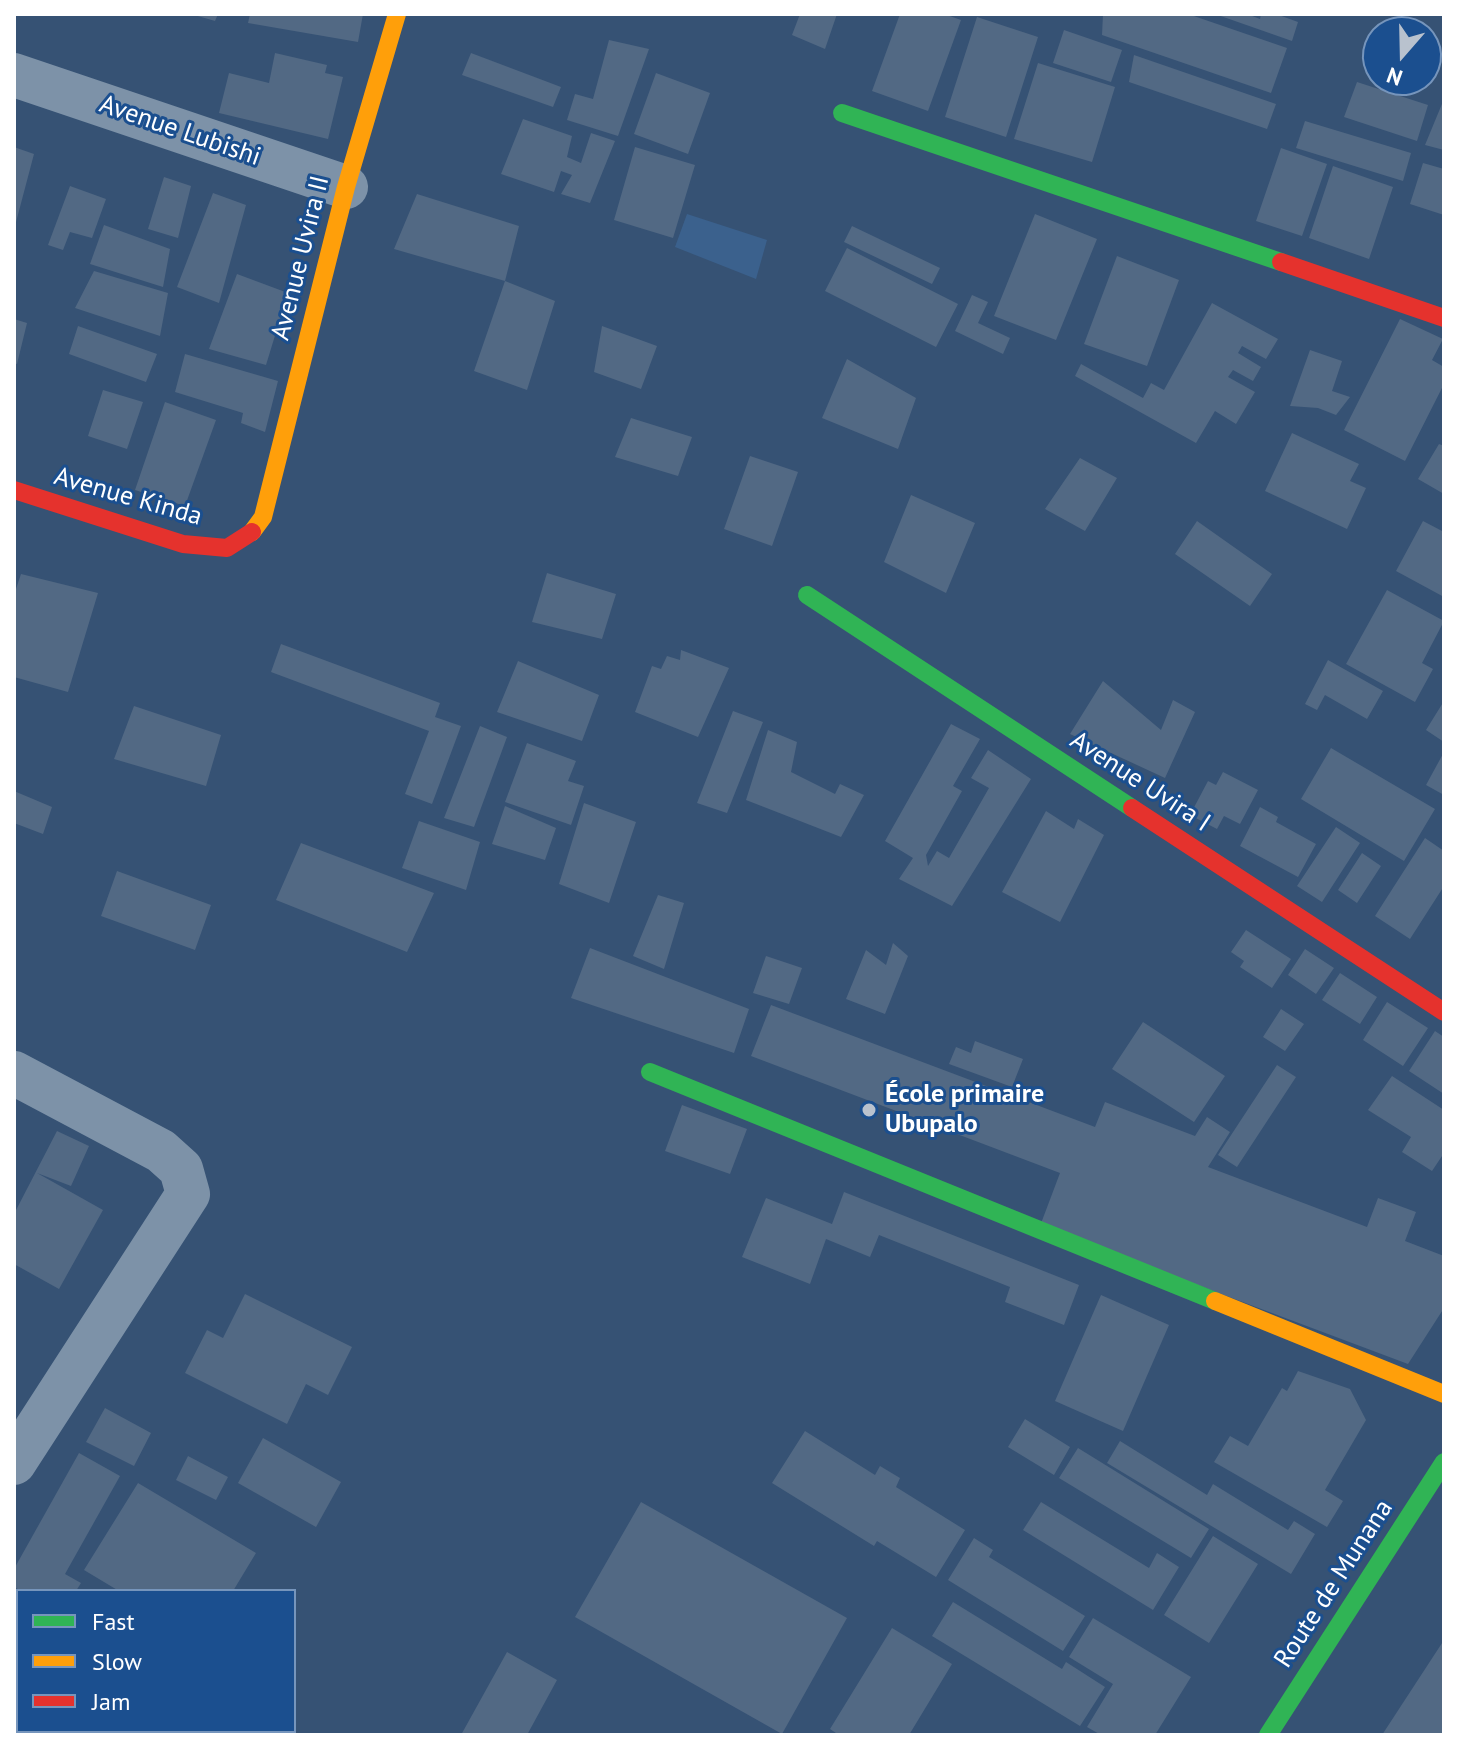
<!DOCTYPE html>
<html>
<head>
<meta charset="utf-8">
<style>
  body { margin:0 }
  #map { position:relative; width:1458px; height:1749px; overflow:hidden; background:#365274; font-family:"PT Sans",sans-serif }
  canvas { display:block }
  .frame { position:absolute; inset:0; border:16px solid #fff; pointer-events:none }
  .legend { position:absolute; left:16px; top:1589px; width:280px; height:144px; box-sizing:border-box; background:#1b4f8f; border:2px solid #7695bc; margin:0; padding:10px 14px; list-style:none; font-size:24px; color:#fff }
  .legend li { display:flex; align-items:center; gap:16px; height:40px }
  .legend b { width:40px; border:2px solid #7695bc }
  .north { position:absolute; left:1362px; top:16px; width:80px; height:80px; box-sizing:border-box; background:#1b4f8f; border:2px solid #7695bc; border-radius:50%; rotate:200deg; font-size:22px; font-weight:700; line-height:32px; text-align:center; color:#fff }
  .north::after { content:''; display:block; margin:auto; width:28px; height:36px; background:#b9c2ce; clip-path:polygon(50% 0,100% 100%,50% 72%,0 100%) }
</style>
</head>
<body>
<div id="map">
<canvas width="1458" height="1749"></canvas>
<div class="frame"></div>
<ul class="legend">
<li><b style="height:10px;background:#30b455"></b>Fast</li>
<li><b style="height:10px;background:#ff9f0a"></b>Slow</li>
<li><b style="height:10px;background:#e5322d"></b>Jam</li>
</ul>
<div class="north">N</div>
</div>
<script>
const ctx = document.querySelector('canvas').getContext('2d');
ctx.lineJoin = 'round';
function fillPath(path, color) { ctx.fillStyle = color; ctx.fill(path, 'evenodd'); }
function stroke(path, color, width, dash) { ctx.strokeStyle = color; ctx.lineWidth = width; ctx.lineCap = dash ? 'butt' : 'round'; ctx.setLineDash(dash || []); ctx.stroke(path); }
function drawText(font, color, halo, rows, align = 'center') {
  ctx.font = font + ' "PT Sans",sans-serif'; ctx.lineWidth = 6; ctx.setLineDash([]); ctx.textBaseline = 'middle'; ctx.strokeStyle = halo; ctx.fillStyle = color; for (const [text, x, y, turn = 0] of rows) {
    ctx.save(); ctx.translate(x, y); ctx.rotate((+turn || 0) * Math.PI / 180); ctx.textAlign = isNaN(turn) ? turn : align; if (halo) ctx.strokeText(text, 0, 0); ctx.fillText(text, 0, 0); ctx.restore();
  }
}
const water = new Path2D(`
  M687,214L767,240L756,279L675,247Z`);
const building = new Path2D(`
  M191,14H218L215,21Z
  M250,14H363L358,42L248,23Z
  M800,14H837L825,49L792,35Z
  M900,14H944L961,20L928,111L872,91Z
  M1103,14H1188L1287,48L1271,93L1102,35Z
  M1215,14H1247L1260,19L1261,14H1276L1298,22L1292,41Z
  M977,17L1038,37L1006,137L945,117Z
  M1064,30L1122,50L1111,82L1053,63Z
  M609,40L649,49L618,136L567,120L575,94L593,99Z
  M275,53L327,65L325,73L343,77L328,139L219,113L229,73L269,83Z
  M471,53L561,87L553,107L462,75Z
  M1134,55L1276,104L1267,129L1129,82Z
  M1038,63L1115,87L1092,162L1014,139Z
  M656,73L710,93L688,154L634,134Z
  M1357,82L1428,105L1417,141L1344,117Z
  M1444,99V150L1425,145Z
  M523,119L572,136L567,157L581,163L591,133L615,141L590,203L561,194L572,175L561,171L554,192L501,174Z
  M1305,121L1411,153L1403,181L1296,148Z
  M14,147L34,154L15,226H14Z
  M635,147L695,165L673,238L614,220Z
  M1281,148L1327,164L1302,236L1256,221Z
  M1423,163L1444,169V215L1410,204Z
  M1333,166L1393,187L1369,259L1309,238Z
  M164,177L191,186L178,238L148,229Z
  M70,186L106,199L92,238L70,232L63,250L48,245Z
  M213,193L246,205L219,303L177,287Z
  M417,194L519,226L505,281L394,249Z
  M1035,214L1097,239L1056,340L994,316Z
  M104,225L170,249L163,287L90,264Z
  M852,226L940,268L932,284L844,242Z
  M847,248L958,304L936,347L825,291Z
  M1117,256L1179,280L1147,366L1084,344Z
  M94,271L168,293L160,336L75,308Z
  M237,274L288,293L266,365L209,349Z
  M505,281L555,301L527,390L474,371Z
  M972,295L988,302L978,323L1010,338L1003,354L955,331Z
  M1212,303L1278,339L1266,359L1242,346L1238,353L1261,367L1253,381L1233,370L1228,377L1255,392L1236,424L1215,411L1196,443L1075,376L1081,364L1143,398L1151,383L1164,390Z
  M14,319L27,323L17,364L14,363Z
  M1400,319L1443,339L1432,360L1444,367V384L1405,461L1344,430Z
  M78,326L157,354L146,382L69,354Z
  M602,326L657,346L641,389L594,372Z
  M1310,350L1342,361L1332,391L1350,397L1336,415L1318,408L1290,406Z
  M185,354L278,381L265,432L241,423L243,413L175,392Z
  M847,359L916,398L898,449L822,418Z
  M103,390L143,402L127,449L88,436Z
  M165,402L216,420L185,506L135,490Z
  M631,418L692,437L678,476L615,457Z
  M1292,433L1359,464L1350,481L1366,488L1347,529L1265,491Z
  M1439,444L1444,446V494L1418,479Z
  M750,456L798,472L772,546L724,529Z
  M1080,458L1117,478L1085,531L1045,509Z
  M911,495L975,523L946,593L884,562Z
  M1197,521L1272,574L1250,606L1175,554Z
  M1423,521L1444,532V597L1396,571Z
  M547,573L616,594L602,639L532,622Z
  M21,574L98,593L68,692L14,677V595Z
  M1387,590L1444,621L1422,663L1433,669L1415,702L1346,664Z
  M281,644L440,703L435,717L461,726L432,804L405,794L429,731L271,672Z
  M681,650L729,668L698,737L635,712L652,666L661,669L667,656L680,660Z
  M1328,660L1383,691L1367,719L1325,695L1317,710L1305,704Z
  M518,661L599,695L582,741L497,712Z
  M1103,681L1161,730L1173,700L1195,712L1165,778L1070,734Z
  M1444,701V742L1426,730Z
  M134,706L221,735L206,786L114,759Z
  M733,711L763,722L727,813L697,803Z
  M951,724L980,739L953,786L962,791L926,855L928,866L937,851L949,858L989,788L971,778L988,750L1031,779L952,906L899,879L913,858L885,841Z
  M480,726L507,737L474,827L444,818Z
  M768,730L797,742L791,772L835,794L840,784L864,795L841,837L746,800Z
  M527,743L576,761L568,781L584,786L571,825L505,802Z
  M1331,748L1435,809L1404,861L1301,799Z
  M1444,752V795L1426,785Z
  M1223,772L1258,790L1240,824L1224,816L1217,829L1190,815L1208,781L1216,785Z
  M14,791L52,807L43,834L14,823Z
  M584,803L636,822L609,903L559,884Z
  M505,806L556,828L545,860L492,844Z
  M1260,807L1278,817L1276,822L1316,844L1298,877L1240,846Z
  M1046,811L1074,829L1078,819L1104,835L1060,922L1002,892Z
  M419,821L480,842L466,890L402,868Z
  M1336,827L1360,843L1322,902L1297,886Z
  M1425,838L1444,851V886L1410,939L1375,916Z
  M301,843L434,893L407,952L276,900Z
  M1362,853L1381,866L1357,903L1338,890Z
  M117,871L211,905L195,950L101,916Z
  M658,895L684,903L664,969L633,956Z
  M1246,930L1291,959L1272,988L1240,967L1244,961L1231,952Z
  M893,943L908,956L885,1014L846,999L866,950L886,965Z
  M590,948L749,1009L734,1053L571,998Z
  M1305,949L1334,968L1316,994L1288,975Z
  M766,956L802,968L789,1004L753,993Z
  M1340,973L1377,997L1360,1024L1322,1000Z
  M1387,1002L1428,1028L1403,1066L1363,1040Z
  M771,1005L1095,1127L1105,1102L1195,1136L1207,1117L1230,1132L1208,1167L1367,1227L1378,1198L1416,1212L1405,1241L1444,1256V1308L1408,1364L1040,1226L1060,1173L751,1056Z
  M1281,1009L1304,1024L1285,1051L1263,1037Z
  M1143,1022L1225,1076L1194,1122L1112,1069Z
  M1435,1031L1444,1037V1094L1409,1071Z
  M975,1041L1023,1059L1012,1087L949,1064L956,1047L971,1053Z
  M1277,1065L1296,1077L1237,1167L1218,1155Z
  M1392,1076L1444,1110V1153L1432,1171L1402,1152L1411,1137L1368,1110Z
  M682,1105L747,1129L730,1174L665,1151Z
  M57,1131L89,1146L71,1186L37,1173L103,1210L59,1289L14,1264V1214Z
  M844,1192L1079,1285L1064,1325L1005,1302L1010,1287L879,1235L870,1257L826,1239L810,1284L742,1257L766,1198L832,1224Z
  M245,1294L352,1347L328,1395L306,1384L287,1424L185,1373L207,1330L223,1338Z
  M1101,1295L1169,1325L1123,1431L1055,1401Z
  M1298,1371L1350,1389L1366,1420L1325,1490L1343,1501L1327,1527L1214,1462L1230,1436L1248,1446L1282,1388L1287,1391Z
  M105,1408L151,1433L134,1466L86,1442Z
  M1025,1419L1070,1447L1054,1475L1008,1447Z
  M805,1431L875,1475L880,1466L900,1478L896,1487L965,1530L936,1577L877,1541L874,1546L772,1483Z
  M263,1438L341,1482L316,1527L238,1483Z
  M1120,1441L1207,1495L1213,1484L1288,1530L1294,1521L1315,1534L1291,1574L1107,1463Z
  M1078,1448L1209,1529L1191,1558L1059,1478Z
  M79,1453L120,1476L65,1574L81,1583L76,1591H21L14,1587V1569Z
  M188,1456L228,1477L216,1500L176,1480Z
  M138,1483L256,1553L233,1591H119L84,1570Z
  M641,1502L847,1618L782,1734L575,1617Z
  M1041,1502L1149,1568L1157,1553L1179,1567L1153,1610L1023,1530Z
  M1213,1536L1258,1564L1209,1643L1164,1615Z
  M974,1538L993,1550L989,1557L1085,1616L1063,1651L948,1580Z
  M953,1602L1062,1669L1066,1662L1105,1687L1080,1726L932,1636Z
  M1093,1618L1191,1677L1155,1735H1101L1087,1727L1113,1684L1069,1657Z
  M892,1628L952,1664L909,1735H839L830,1729Z
  M1444,1640V1735H1382Z
  M507,1652L557,1680L527,1735H461Z`);
const street = new Path2D(`
  M14,75L346,187
  M14,1073L161,1151L181,1169L188,1194L14,1463
  M14,1630L18,1632
  M183,1731L190,1735`);
const fast = new Path2D(`
  M842,113L1281,262
  M807,595L1132,808
  M650,1072L1215,1301
  M1268,1735L1444,1462`);
const slow = new Path2D(`
  M252,532L263,517L346,187L397,14
  M1215,1301L1444,1394`);
const jam = new Path2D(`
  M1281,262L1444,318
  M14,490L183,544L227,548L252,532
  M1132,808L1444,1012`);
const markers = [
  [869,1110,8,"#b9c2ce"]
];
const streetNames = [
  ["Avenue Lubishi",180,131,19],
  ["Avenue Uvira II",301,258,-76],
  ["Avenue Kinda",128,497,16],
  ["Avenue Uvira I",1140,782,33],
  ["Route de Munana",1334,1584,-57]
];
const poiNames = [
  ["École primaire",885,1095],
  ["Ubupalo",885,1125]
];
fillPath(water, '#3b618d');
fillPath(building, '#526984');
stroke(street, '#7d92a8', 44);
stroke(fast, '#30b455', 18);
stroke(slow, '#ff9f0a', 18);
stroke(jam, '#e5322d', 18);
for (const [x, y, r, color] of markers) { const dot = new Path2D(); dot.arc(x, y, r, 0, 2 * Math.PI); ctx.fillStyle = color; ctx.fill(dot); stroke(dot, '#1b4f8f', 3); }
drawText('26px', '#fff', '#1b4f8f', streetNames);
drawText('bold 26px', '#fff', '#1b4f8f', poiNames, 'left');
</script>
</body>
</html>
